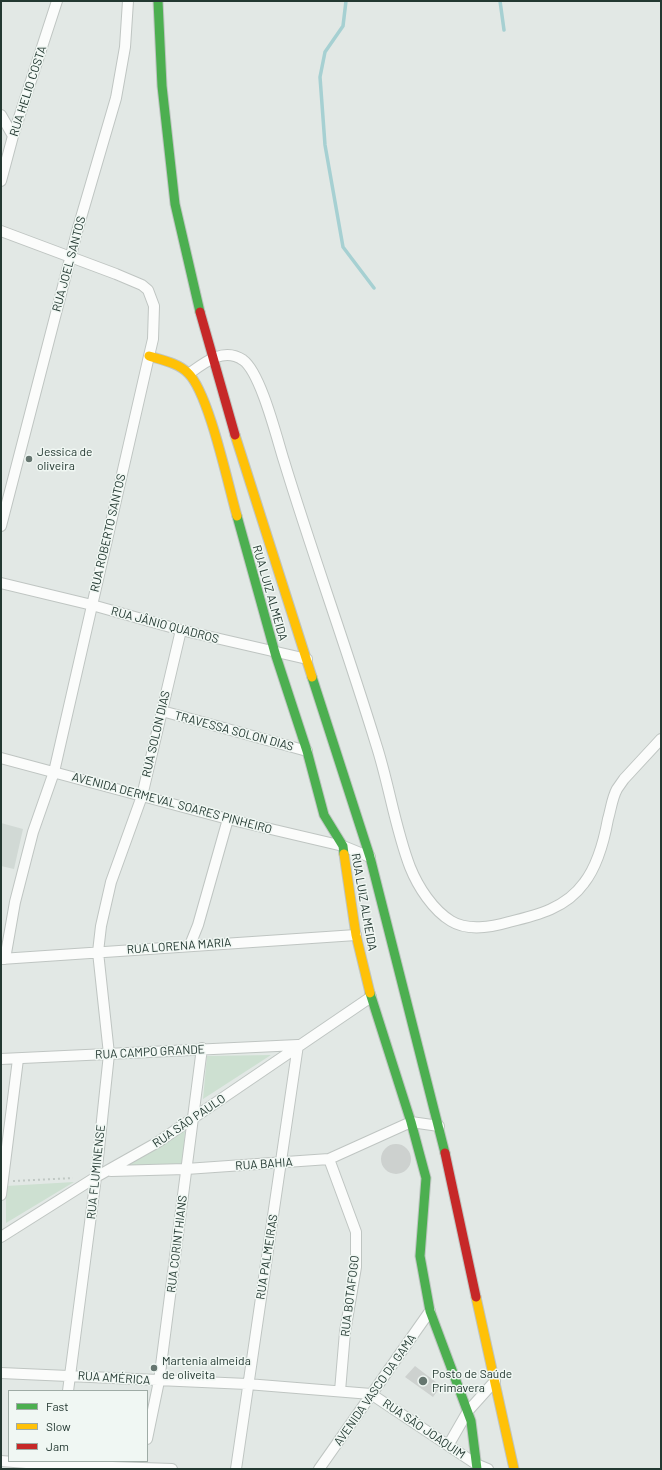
<!DOCTYPE html>
<html>
<head>
<meta charset="utf-8">
<style>
  body { margin:0 }
  #map { position:relative; width:662px; height:1470px; overflow:hidden; background:#e2e8e5; font-family:Barlow,sans-serif }
  canvas { display:block }
  .frame { position:absolute; inset:0; border:2px solid #233831; pointer-events:none }
  .legend { position:absolute; left:8px; top:1390px; width:140px; height:72px; box-sizing:border-box; background:#f0f7f3; border:1px solid #9eaba5; margin:0; padding:5px 7px; list-style:none; font-size:12px; color:#233831 }
  .legend li { display:flex; align-items:center; gap:8px; height:20px }
  .legend b { width:20px; border:1px solid #9eaba5 }
</style>
</head>
<body>
<div id="map">
<canvas width="662" height="1470"></canvas>
<div class="frame"></div>
<ul class="legend">
<li><b style="height:5px;background:#4caf50"></b>Fast</li>
<li><b style="height:5px;background:#ffc107"></b>Slow</li>
<li><b style="height:5px;background:#c62828"></b>Jam</li>
</ul>
</div>
<script>
const ctx = document.querySelector('canvas').getContext('2d');
ctx.lineJoin = 'round';
function fillPath(path, color) { ctx.fillStyle = color; ctx.fill(path, 'evenodd'); }
function stroke(path, color, width, dash) { ctx.strokeStyle = color; ctx.lineWidth = width; ctx.lineCap = dash ? 'butt' : 'round'; ctx.setLineDash(dash || []); ctx.stroke(path); }
function drawText(font, color, halo, rows, align = 'center') {
  ctx.font = font + ' Barlow,sans-serif'; ctx.lineWidth = 3; ctx.setLineDash([]); ctx.textBaseline = 'middle'; ctx.strokeStyle = halo; ctx.fillStyle = color; for (const [text, x, y, turn = 0] of rows) {
    ctx.save(); ctx.translate(x, y); ctx.rotate((+turn || 0) * Math.PI / 180); ctx.textAlign = isNaN(turn) ? turn : align; if (halo) ctx.strokeText(text, 0, 0); ctx.fillText(text, 0, 0); ctx.restore();
  }
}
const built = new Path2D(`
  M1,823L23,829L14,869L1,866Z`);
const green = new Path2D(`
  M271,1055L203,1099L207,1056Z
  M185,1130L183,1166L125,1167Z
  M74,1182L6,1223V1186Z`);
const stream = new Path2D(`
  M346,1L343,26L325,52L320,77L325,145L343,247L374,288
  M500,1L504,30`);
const building = new Path2D(`
  M381 1159a15 15 0 1 1 30 0a15 15 0 1 1-30 0Z
  M415,1366L441,1386L433,1397L405,1377Z`);
const path = new Path2D(`
  M13,1181L73,1178`);
const street = new Path2D(`
  M1,115L13,136
  M1,181L13,136L57,1
  M1,231L116,274L142,285L148,290L154,306L153,339L149,356L54,772L33,832L15,902L5,959
  M190,373C205,362 224,347 243,360C261,373 277,439 284,461C313,556 347,649 376,744C389,784 395,828 410,867C418,887 433,910 451,921C467,931 492,927 509,922C538,915 566,908 584,883C598,865 604,841 608,819C611,809 612,798 617,789L624,779L661,739
  M1,526L78,228L116,98L125,47L128,1
  M1,583L92,605L181,630L307,659
  M162,711L307,751
  M1,758L228,819L343,846L370,857
  M190,945L198,925L228,819
  M1,959L356,935
  M1,1059L298,1045L236,1469
  M329,1159L356,1232V1267L345,1332L340,1391
  M111,1171L186,1169L329,1159L411,1122L439,1126
  M1,1195L18,1059
  M1,1237L96,1177L158,1142L371,997
  M1,1373L247,1384L371,1394L476,1464L488,1469
  M68,1391L96,1177L109,1054L98,952L101,926L111,882L142,796L181,630
  M147,1439L159,1381L202,1048
  M449,1444L468,1411L495,1381
  M1,1461L52,1465L172,1469
  M319,1469L430,1311`);
const fast = new Path2D(`
  M158,1L162,86L175,204L200,312
  M237,516L275,653L307,751L324,815L343,846L344,854
  M312,677L370,857L445,1153
  M370,993L411,1122L426,1178L420,1256L430,1311L471,1421L477,1469`);
const slow = new Path2D(`
  M149,356C162,360 178,363 188,373C209,393 228,485 237,516
  M235,435L312,677
  M344,854L356,935L370,993
  M476,1297L514,1469`);
const jam = new Path2D(`
  M200,312L235,435
  M445,1153L476,1297`);
const markers = [
  [29,459,4,"#667670"],
  [154,1368,4,"#667670"],
  [423,1381,5,"#667670"]
];
const streetNames = [
  ["RUA HELIO COSTA",28,91,-72],
  ["RUA JOEL SANTOS",69,264,-75],
  ["RUA ROBERTO SANTOS",108,533,-77],
  ["RUA LUIZ ALMEIDA",270,593,74],
  ["RUA JÂNIO QUADROS",165,625,15],
  ["TRAVESSA SOLON DIAS",234,731,15],
  ["RUA SOLON DIAS",156,734,-77],
  ["AVENIDA DERMEVAL SOARES PINHEIRO",172,803,15],
  ["RUA LUIZ ALMEIDA",364,902,80],
  ["RUA LORENA MARIA",179,946,-4],
  ["RUA CAMPO GRANDE",150,1052,-3],
  ["RUA SÃO PAULO",189,1121,-34],
  ["RUA BAHIA",264,1164,-4],
  ["RUA FLUMINENSE",96,1172,-84],
  ["RUA CORINTHIANS",177,1244,-83],
  ["RUA PALMEIRAS",267,1257,-81],
  ["RUA BOTAFOGO",350,1296,-83],
  ["RUA AMÉRICA",114,1378,4],
  ["AVENIDA VASCO DA GAMA",375,1390,-55],
  ["RUA SÃO JOAQUIM",424,1429,34]
];
const poiNames = [
  ["Jessica de",37,452],
  ["oliveira",37,466],
  ["Martenia almeida",162,1361],
  ["de oliveita",162,1375],
  ["Posto de Saúde",432,1374],
  ["Primavera",432,1388]
];
fillPath(built, '#d1d9d5');
fillPath(green, '#cde0d1');
stroke(stream, '#a6d0d2', 3.5);
fillPath(building, '#cdd1cf');
stroke(street, '#bfc5c2', 12);
stroke(fast, '#bfc5c2', 11);
stroke(slow, '#bfc5c2', 11);
stroke(jam, '#bfc5c2', 11);
stroke(path, '#c0c8c4', 2, [2, 3]);
stroke(street, '#fbfcfb', 10);
stroke(fast, '#4caf50', 9);
stroke(slow, '#ffc107', 9);
stroke(jam, '#c62828', 9);
for (const [x, y, r, color] of markers) { const dot = new Path2D(); dot.arc(x, y, r, 0, 2 * Math.PI); ctx.fillStyle = color; ctx.fill(dot); stroke(dot, '#f0f7f3', 1.5); }
drawText('12px', '#233831', '#f0f7f3', streetNames);
drawText('12px', '#233831', '#f0f7f3', poiNames, 'left');
</script>
</body>
</html>
